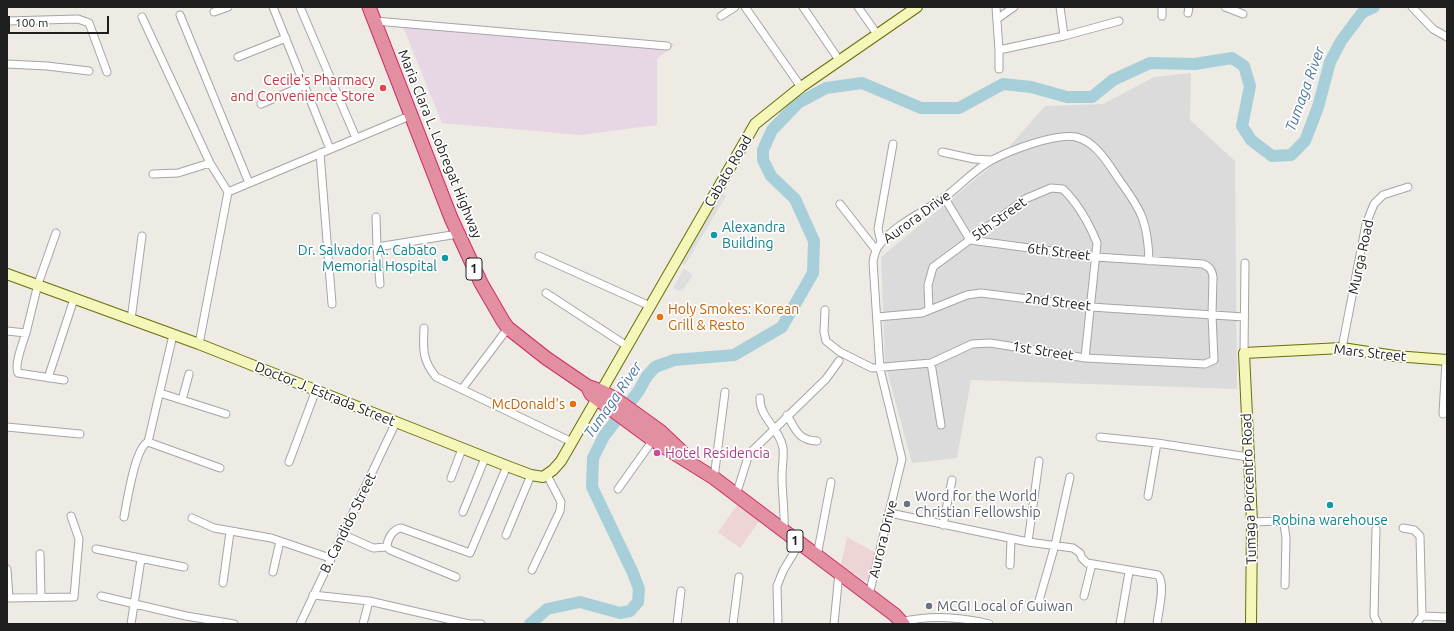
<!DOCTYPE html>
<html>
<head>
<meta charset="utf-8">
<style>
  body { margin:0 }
  #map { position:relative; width:1454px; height:631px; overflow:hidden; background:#eeebe4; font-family:Ubuntu,sans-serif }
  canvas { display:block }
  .frame { position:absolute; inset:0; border:8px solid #1e1e1e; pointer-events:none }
  .scale { position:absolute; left:8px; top:16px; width:101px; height:18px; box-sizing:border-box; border:2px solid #1e1e1e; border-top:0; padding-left:5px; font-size:12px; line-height:14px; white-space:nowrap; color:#1e1e1e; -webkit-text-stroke:3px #fff; paint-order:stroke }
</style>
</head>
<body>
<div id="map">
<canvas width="1454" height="631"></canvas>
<div class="frame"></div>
<div class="scale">100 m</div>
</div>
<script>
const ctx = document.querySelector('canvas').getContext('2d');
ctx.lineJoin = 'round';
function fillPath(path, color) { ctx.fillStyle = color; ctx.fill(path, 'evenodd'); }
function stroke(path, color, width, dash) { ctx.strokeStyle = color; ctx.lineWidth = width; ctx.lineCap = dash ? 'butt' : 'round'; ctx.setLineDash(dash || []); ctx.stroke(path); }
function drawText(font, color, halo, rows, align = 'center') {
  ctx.font = font + ' Ubuntu,sans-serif'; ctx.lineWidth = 3.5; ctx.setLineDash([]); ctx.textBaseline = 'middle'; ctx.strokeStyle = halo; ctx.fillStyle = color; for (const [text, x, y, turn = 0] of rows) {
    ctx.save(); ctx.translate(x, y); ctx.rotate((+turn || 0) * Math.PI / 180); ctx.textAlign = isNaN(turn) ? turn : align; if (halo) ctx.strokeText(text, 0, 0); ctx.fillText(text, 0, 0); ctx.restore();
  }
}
const residential = new Path2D(`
  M1191,73L1190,120L1235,161L1237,389L971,380L957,458L912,463L885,363L881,257L994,164L1045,106L1103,104L1154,77Z`);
const commercial = new Path2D(`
  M738,504L760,520L740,548L718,532Z
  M847,537L876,553L869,583L841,565Z`);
const industrial = new Path2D(`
  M401,22L675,44L657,59V125L580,135L442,123Z`);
const parking = new Path2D(`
  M721,193L726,196L685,265L680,262Z
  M684,268L693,275L682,291L680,289L679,291L673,288Z`);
const river = new Path2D(`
  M530,624L547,609L580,602L620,613L630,611L638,602L639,589L633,573L592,487L593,458L604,436L638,392L647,376L655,367L674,360L734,355L782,327L813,273L814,241L795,199L771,176L763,160V150L772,130L798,103L826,88L862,83L921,108H959L1003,84L1031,87L1067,97H1092L1113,80L1150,63L1195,64L1232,58L1244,66L1250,86L1242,126L1251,140L1272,156L1291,155L1305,141L1318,107L1330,62L1341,41L1362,13L1374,7`);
const street = new Path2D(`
  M273,7L330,149
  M300,7L356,138
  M745,7L801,87
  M803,7L839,60
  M858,7L877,34
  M996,7L999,50L1064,36L1060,7
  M1225,7L1243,14
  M1412,7L1433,29L1447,37
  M214,12L228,7
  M1188,13L1189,7
  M180,15L249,183
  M721,16L735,7
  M1162,16V7
  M142,17L210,163L228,192
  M997,19L1014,7
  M7,21L78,19L89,23L107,72
  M375,21L667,46
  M1064,36L1119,21
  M999,50V69
  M238,57L286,38
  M7,64L47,66L89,71
  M261,104L305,85
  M942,152L974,159L991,160
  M320,153L332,304
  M153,174L178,173L210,163
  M840,204L876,250
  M376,217L377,247
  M881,242L878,229L893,144
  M539,256L650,306
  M380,284L377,247L458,234
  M546,293L627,346
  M825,310L824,332L826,341L840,352L872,368L931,363L972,344L990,343L1085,358L1205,364L1214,360L1212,315L1213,277C1212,270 1210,267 1203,264L1096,257L970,240L944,197
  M929,310L928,285L933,267L1025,199L1051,188L1063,189C1078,204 1089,223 1097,243L1085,358
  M877,317L922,313L967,295L981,293L1091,307L1244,317
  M131,320L142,236
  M424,328C423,349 422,360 436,377L572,442
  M7,331L26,333L38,284L56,233
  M26,333C23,342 14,365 18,373L64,380
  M199,344L228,192L412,115
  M1342,348L1366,224L1374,204L1383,195L1408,187
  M1244,353L1245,263
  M931,363L941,425
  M48,378L74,299
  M462,389L508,328
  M160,393L226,414
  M760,398C759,417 780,429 783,448C784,457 782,467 782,476C782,495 785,513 784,532
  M182,400L189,374
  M1443,414L1446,360
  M787,415C796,430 798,440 817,441
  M7,427L80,434
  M1100,437L1157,443L1248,457
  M148,442L220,468
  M289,462L316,390
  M451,478L462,449
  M714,478L725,392
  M618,489L653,440
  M736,495L748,457L753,450L826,379L839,361
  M1148,496L1157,443
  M463,512L485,458
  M890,513L1028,542L1073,548L1080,553L1082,558L1087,563L1158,575C1166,584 1158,612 1157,624
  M124,517C127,502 135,447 148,442L173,335
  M192,518L214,528L271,538L330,558
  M1252,522L1279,521L1284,524L1286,538L1285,585
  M943,525L952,480
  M1403,528L1414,530L1420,536L1422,616L1416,624
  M1376,529L1374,616L1378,624
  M342,534L373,548L387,547
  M506,535L531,475
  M1028,542L1039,461
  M96,549L184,567
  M40,554L41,597
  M817,556L831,482
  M1010,565L1011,539
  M7,569L9,598
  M532,570L560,511L561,502L547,475
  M273,572L280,541
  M456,577L390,550L387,547C387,539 393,529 401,528L470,553L507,466
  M223,583L230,532
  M313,595L369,601L469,624
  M869,595L902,459L880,369L873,262C874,255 876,248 881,243C897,223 924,212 945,197C961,185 975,169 992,160C1011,150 1056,133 1076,137C1097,142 1109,165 1120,181C1142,211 1148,223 1149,261
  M101,596L186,616L234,624
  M1084,596L1092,564
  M7,598L74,597L79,539L71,516
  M1038,604L1055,545L1070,477
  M1422,616L1447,617
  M901,622C930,615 961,617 989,624
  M131,624L141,559
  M300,624L396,422
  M363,624L369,601
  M471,624H481
  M677,624L681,591
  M733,624L739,577
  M778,624L777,586L783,571L799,544
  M834,624L839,573
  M1120,624L1129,572`);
const secondary = new Path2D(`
  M7,274L199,344L507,466L531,475L543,477L553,470L561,461L755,124L801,87L917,7
  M1251,624L1252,522L1244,353L1342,348L1395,356L1447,360`);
const highway = new Path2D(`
  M369,7L451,218L481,283L503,321L508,328L546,358L587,386L601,391L617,400L660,431L681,451L686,460
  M588,388L591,394L611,409L653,440L714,478L895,615L903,624`);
const markers = [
  [383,88,4,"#e0444e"],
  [714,235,4,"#0f9aa8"],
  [445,258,4,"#0f9aa8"],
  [660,317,4,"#e8710a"],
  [573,404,4,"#e8710a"],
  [657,453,4,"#d1479c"],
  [907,504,4,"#6b7280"],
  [1330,505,4,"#0f9aa8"],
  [929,606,4,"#6b7280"]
];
const shields = [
  [474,269,16],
  [795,541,16]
];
const shieldNames = [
  ["1",474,269],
  ["1",795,541]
];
const healthNames = [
  ["Cecile's Pharmacy",375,80],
  ["and Convenience Store",375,96]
];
const streetNames = [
  ["Maria Clara L. Lobregat Highway",440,144,68],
  ["Cabato Road",728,171,-60],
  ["Aurora Drive",917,217,-36],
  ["5th Street",999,219,-36],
  ["6th Street",1059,252,7],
  ["Murga Road",1361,257,-78],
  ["2nd Street",1058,302,7],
  ["1st Street",1043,351,9],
  ["Mars Street",1370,353,6],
  ["Doctor J. Estrada Street",325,394,22],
  ["Tumaga Porcentro Road",1249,489,-92],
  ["B. Candido Street",348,523,-64],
  ["Aurora Drive",883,539,-76]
];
const cultureNames = [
  ["Alexandra",722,227],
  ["Building",722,243],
  ["Dr. Salvador A. Cabato",437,250,"right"],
  ["Memorial Hospital",437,266,"right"],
  ["Robina warehouse",1330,520,"center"]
];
const foodNames = [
  ["Holy Smokes: Korean",668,309],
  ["Grill & Resto",668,325],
  ["McDonald's",565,404,"right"]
];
const hotelNames = [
  ["Hotel Residencia",665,453]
];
const worshipNames = [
  ["Word for the World",915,496],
  ["Christian Fellowship",915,512],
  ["MCGI Local of Guiwan",937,606]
];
const waterNames = [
  ["Tumaga River",1305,89,-70],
  ["Tumaga River",613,400,-55]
];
fillPath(residential, '#dcdbdb');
fillPath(commercial, '#eed4d4');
fillPath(industrial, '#e7d6e4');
fillPath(parking, '#dedede');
stroke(river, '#a6cfda', 12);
stroke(street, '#a5a5a5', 9);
stroke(secondary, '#676f0a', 12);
stroke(highway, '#d12c69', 15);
stroke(street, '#fff', 7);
stroke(secondary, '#f5f6ba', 10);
stroke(highway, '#e28fa1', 13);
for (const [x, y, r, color] of markers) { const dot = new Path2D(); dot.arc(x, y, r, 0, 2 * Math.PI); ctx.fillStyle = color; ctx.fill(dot); stroke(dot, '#fff', 1.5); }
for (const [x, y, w] of shields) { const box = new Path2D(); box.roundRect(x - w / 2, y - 11, w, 22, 3); ctx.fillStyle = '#fff'; ctx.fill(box); stroke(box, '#1e1e1e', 1); }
drawText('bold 13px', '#1e1e1e', null, shieldNames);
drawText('14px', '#be3a42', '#fff', healthNames, 'right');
drawText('14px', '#1e1e1e', '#fff', streetNames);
drawText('14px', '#0d838f', '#fff', cultureNames, 'left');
drawText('14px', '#c56008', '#fff', foodNames, 'left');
drawText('14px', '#b23c85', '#fff', hotelNames, 'left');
drawText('14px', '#5b616d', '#fff', worshipNames, 'left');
drawText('italic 15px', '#4c79a0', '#fff', waterNames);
</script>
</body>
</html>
